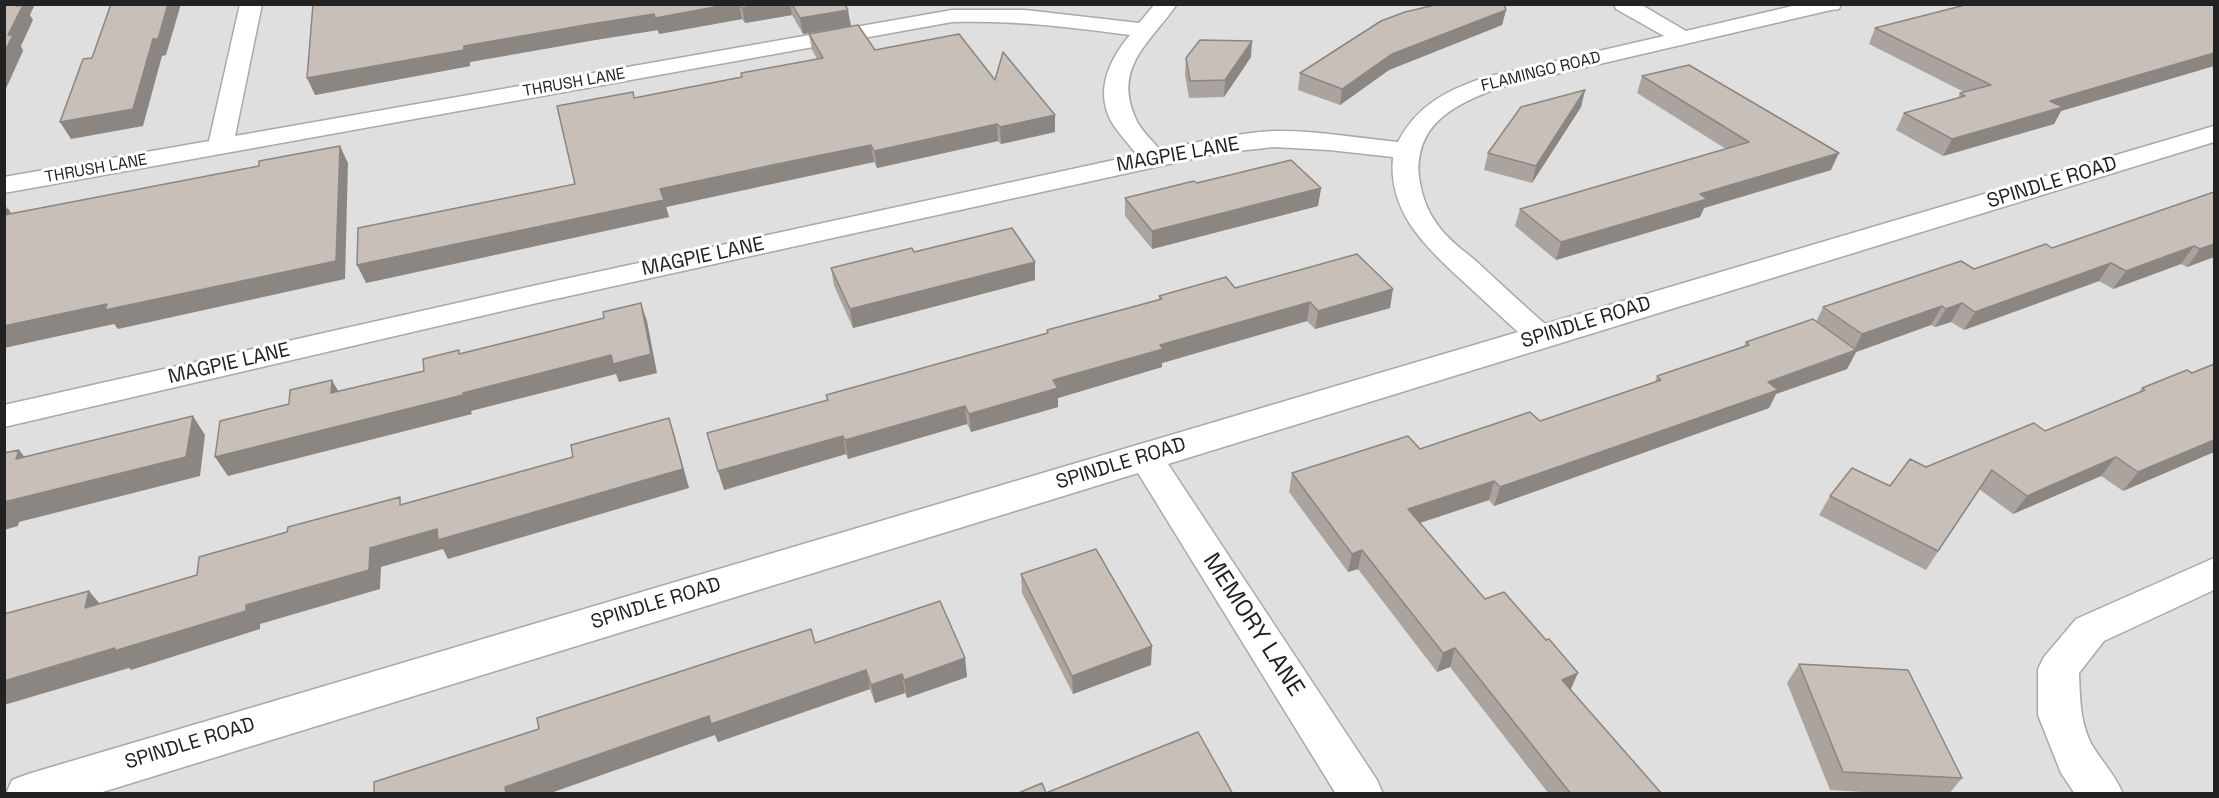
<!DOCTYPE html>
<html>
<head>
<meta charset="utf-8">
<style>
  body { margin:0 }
  #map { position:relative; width:2219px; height:798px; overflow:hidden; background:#f2efe9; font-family:"Space Grotesk",sans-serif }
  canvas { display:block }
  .frame { position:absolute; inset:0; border:6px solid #222; pointer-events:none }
</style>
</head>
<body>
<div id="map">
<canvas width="2219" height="798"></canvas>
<div class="frame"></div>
</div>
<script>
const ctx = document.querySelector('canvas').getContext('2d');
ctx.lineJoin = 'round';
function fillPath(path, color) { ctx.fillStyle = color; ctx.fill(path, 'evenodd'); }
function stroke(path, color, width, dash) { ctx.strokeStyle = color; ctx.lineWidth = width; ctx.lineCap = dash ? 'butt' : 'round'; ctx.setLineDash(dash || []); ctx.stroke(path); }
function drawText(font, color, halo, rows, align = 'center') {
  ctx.font = font + ' "Space Grotesk",sans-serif'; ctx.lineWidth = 6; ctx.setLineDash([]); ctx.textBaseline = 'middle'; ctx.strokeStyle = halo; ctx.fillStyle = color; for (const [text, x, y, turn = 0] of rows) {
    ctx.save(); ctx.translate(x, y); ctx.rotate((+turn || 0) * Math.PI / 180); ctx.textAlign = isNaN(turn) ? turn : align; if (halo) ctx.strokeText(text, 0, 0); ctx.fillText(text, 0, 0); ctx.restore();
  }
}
const residential = new Path2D(`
  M5,5H2214V793L5,794Z`);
const minor = new Path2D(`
  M240,4H262L235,136L952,10H1025L1139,23L1155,4H1177C1151,42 1113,66 1135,117C1139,129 1152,140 1160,150C1198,142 1235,133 1274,131C1315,130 1357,138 1398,142C1417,105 1447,90 1486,77L1664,36L1616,9L1614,4H1640L1686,31L1801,4H1841L1839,9L1831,10L1501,87C1458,103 1414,122 1419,177C1421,193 1427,211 1437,224C1447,239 1463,250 1477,262C1500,283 1522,304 1545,324L2214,126V142L1168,464L1377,780L1383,794H1336L1138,473L96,794H6L12,780L28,774L1518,332C1497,313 1477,294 1456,275C1421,242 1388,209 1393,157L1329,150L1274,147L1219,153L537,303L4,427V405L537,285L1137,155C1129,144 1118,133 1111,121C1095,90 1109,60 1130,35C1070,27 1012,20 952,22L4,193V177L209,141Z
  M2214,558V590L2104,641L2079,673C2080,700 2080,727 2095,750C2105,765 2116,777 2123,794H2075L2061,773L2038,715V669L2044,657L2076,619Z`);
const wall = new Path2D(`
  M313,4H850L845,5L851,26L803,34L792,15L745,23L742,19L659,34L658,30L595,40L470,62V66L315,95Z
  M2214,4V66L2061,111L2054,124L1943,156L1896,130L1904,113L1958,98L1960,93L1964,92L1869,44L1875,28Z
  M1506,10L1502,25L1389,70L1340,105L1298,90L1300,73Z
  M809,34L995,80L1055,115V132L1001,144L998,141L877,168L874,162L780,181L666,207L669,217L366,283L575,184L634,98L741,77V73L817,59L812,50Z
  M1251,57L1224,97L1189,98L1185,75L1186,58Z
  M1642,76L1831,170L1704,208L1700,217L1556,260L1515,226L1520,209L1726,149L1637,93Z
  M1585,90L1581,107L1532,183L1484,170L1488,153Z
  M1197,183L1321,188L1318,206L1152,249L1125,216V198Z
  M2214,192V257L2187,267L2181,264L2113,289L2099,281L1964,330L1951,322L1935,327L1931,325L1856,352L1847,369L1776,394L1769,408L1494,506L1489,500L1420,523L1485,599L1571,690L1662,794H1549L1450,667L1437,672L1358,569L1348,572L1289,492L1292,473L1420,449L1540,421L1655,382L1657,376L1744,346L1746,342L1816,322L1823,307L1974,269L2052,248Z
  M914,252L1035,262V280L853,328L834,286L831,268Z
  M1235,288L1390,308L1315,329L1307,321L1162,363V367L1058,398V407L971,432L967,424L848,459L846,454L724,490L827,400L826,395L1047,333V330L1159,299V296Z
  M2214,364V452L2123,491L2101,476L2013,514L1979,489L1926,570L1819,515L1830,496L1890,486L1926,467L2045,431L2139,392L2142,388L2192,373Z
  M1021,574L1151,665L1073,694L1022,593Z
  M815,643L965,658L967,677L907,698L905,693L875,703L870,689L718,742L715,735Z
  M1799,664L1962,778L1949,794H1894L1830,790L1787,683Z`);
const shadedWall = new Path2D(`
  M18,4H35L30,15L33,20L21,46L23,51L4,93V53L8,35Z
  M168,4H181L166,55L162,56L143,126L71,139L60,122L153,39Z
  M731,4H739L742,19L659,34L655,18Z
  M760,4H790L792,15L745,23L742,8Z
  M848,10L851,26L803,34L800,18Z
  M1506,10L1502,25L1389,70L1340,105L1342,89L1392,54Z
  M654,14L658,30L595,40L470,62V66L315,95L307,78L464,46L591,24Z
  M1252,41L1251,57L1224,97L1225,80Z
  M2214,53V66L2061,111L2054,124L1943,156L1952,139L2050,101Z
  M1585,90L1581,107L1532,183L1536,166Z
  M1055,115V132L1001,144L1000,127Z
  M997,124L998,141L877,168L874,151Z
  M871,145L874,162L666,207L669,217L366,283L357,265L660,189Z
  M340,146L348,163L345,279L118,329L114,324L4,348V326Z
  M1839,153L1831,170L1704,208L1700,217L1556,260L1561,242L1700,194Z
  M1321,188L1318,206L1152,249V231Z
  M7,207L19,225L4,216Z
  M2214,244V257L2187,267L2200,249Z
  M2194,246L2181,264L2113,289L2126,271Z
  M1035,262V280L853,328L850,309Z
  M2111,263L2099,281L1964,330L1975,312Z
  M1393,289L1390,308L1315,329L1318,311Z
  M1310,302L1307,321L1162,363V367L1058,398V407L971,432L969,414L1053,380L1160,345Z
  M641,303L647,321L657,373L619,382L616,374L471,411L472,414L228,476L215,457L463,393Z
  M1962,303L1951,322L1935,327L1946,309Z
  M1942,306L1931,325L1856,352L1847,369L1776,394L1769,408L1494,506L1500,487L1768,382L1853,352L1862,334Z
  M332,380L342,398L331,393Z
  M965,406L967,424L848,459L845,440Z
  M193,416L205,435L200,476L19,522L18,526L4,530V502Z
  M669,418L675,437L689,488L448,559L443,549L381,567L380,589L260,624V629L131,670L129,668L4,705V681L246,605L370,548Z
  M843,436L846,454L724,490L718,471Z
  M2214,440V452L2123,491L2138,472Z
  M19,450L34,469L16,459Z
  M2116,457L2101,476L2013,514L2027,496Z
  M1494,481L1489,500L1404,528L1408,509Z
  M1362,550L1358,569L1348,572L1352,554Z
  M89,591L105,610L85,608Z
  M1152,646L1151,665L1073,694L1072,676Z
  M1455,648L1450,667L1437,672L1443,653Z
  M965,658L967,677L907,698L904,680Z
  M866,670L870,689L718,742L715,735L548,794H506L505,787L709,716Z
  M1578,673L1570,691L1562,680Z
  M902,674L905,693L875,703L871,685Z`);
const building = new Path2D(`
  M4,4H18L17,6L23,5L8,35H13L4,53Z
  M111,4H168L158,39H153L133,109L60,122L83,59L92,58Z
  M313,4H731L655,18L654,14L591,24L464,46V50L307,78Z
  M740,4H760L742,8Z
  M792,4H845L848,10L800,18Z
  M1439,4H1504L1506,10L1392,54L1342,89L1300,73L1381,21L1405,12Z
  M1969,4H2214V53L2050,101L2063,107L1952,139L1904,113L1965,96L1960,93L1991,85L1875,28Z
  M858,25L875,50L959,34L995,80L1003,52L1055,115L1000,127L997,124L874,151L871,145L777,164L660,189L664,200L357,265L358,228L575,184L557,106L633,92L634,98L742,77L741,73L823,58L809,34Z
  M1200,40L1252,41L1225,80L1190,81L1186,58Z
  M1689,65L1839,153L1700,194L1707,199L1561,242L1520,209L1749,142L1642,76Z
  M1585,90L1536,166L1488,153L1521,107Z
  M340,146L336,261L105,310L107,304L4,326V215L259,166V161Z
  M1291,160L1321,188L1152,231L1125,198L1194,181L1197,183Z
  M2214,192V244L2200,249L2194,246L2126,271L2111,263L1975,312L1962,303L1946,309L1942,306L1862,334L1823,307L1961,261L1974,269L2046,244L2052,248Z
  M1012,228L1035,262L850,309L831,268L912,248L914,252Z
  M1357,254L1393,289L1318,311L1310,302L1160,345L1163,349L1053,380L1058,388L969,414L965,406L845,440L843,436L718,471L707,433L828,400L826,395L1048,333L1047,330L1162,299L1159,296L1226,277L1235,288Z
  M641,303L651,354L613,364L611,355L463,393V395L215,457L220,421L289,404L290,390L332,380L331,393L424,371L423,359L459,350V354L604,318L603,312Z
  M1813,319L1856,350L1768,382L1778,390L1704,416L1500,487L1494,481L1408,509L1485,599L1504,592L1546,640L1549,639L1578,673L1562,680L1662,794H1571L1455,648L1443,653L1362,550L1352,554L1292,473L1408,436L1420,449L1530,412L1540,421L1661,380L1657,376L1749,345L1746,342Z
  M2214,364V440L2138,472L2116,457L2027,496L1992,470L1938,551L1830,496L1852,468L1890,486L1910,459L1926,467L2034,423L2045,431L2145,390L2142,388L2187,370L2192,373Z
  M193,416L186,457L4,502V453L19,450L16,459Z
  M669,418L683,469L438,540L437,529L370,548L369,570L246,605V611L114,651L115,648L4,681V614L89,591L85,608L197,575L199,557L287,532L288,527L400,497V505L573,457L571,445Z
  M1096,549L1152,646L1072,676L1021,574Z
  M940,601L965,658L904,680L902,674L871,685L866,670L711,724L709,716L505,787L506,794H374V782L539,729L537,718L811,629L815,643Z
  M1799,664L1908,670L1962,778L1843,772Z
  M1198,732L1233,794H1016L1042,783L1046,793Z`);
const farStreetnames = [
  ["FLAMINGO ROAD",1541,72,-14],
  ["THRUSH LANE",574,83,-10],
  ["THRUSH LANE",96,169,-10]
];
const streetNames = [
  ["MAGPIE LANE",1178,155,-10],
  ["SPINDLE ROAD",2052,183,-17],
  ["MAGPIE LANE",703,257,-12],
  ["SPINDLE ROAD",1586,323,-17],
  ["MAGPIE LANE",229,364,-13],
  ["SPINDLE ROAD",1121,464,-17],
  ["SPINDLE ROAD",656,604,-17],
  ["SPINDLE ROAD",190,744,-17]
];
const nearStreetnames = [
  ["MEMORY LANE",1253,625,57]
];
fillPath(residential, '#e0dfdf');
stroke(minor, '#a9a9a9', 3);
fillPath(minor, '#fff');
fillPath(wall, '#aba49e');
fillPath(shadedWall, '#8b8681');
fillPath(building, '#c7bfb8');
stroke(building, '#8b8681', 1.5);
drawText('16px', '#222', '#fff', farStreetnames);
drawText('20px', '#222', '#fff', streetNames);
drawText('24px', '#222', '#fff', nearStreetnames);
</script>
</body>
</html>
